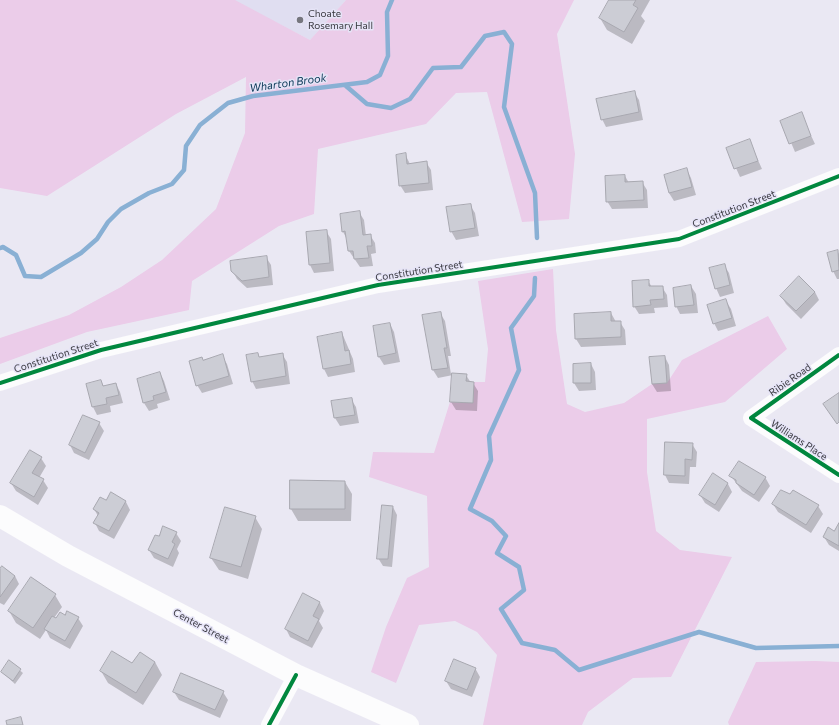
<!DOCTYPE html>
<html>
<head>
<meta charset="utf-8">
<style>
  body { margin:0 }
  canvas { display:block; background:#eae8f3 }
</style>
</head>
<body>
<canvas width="839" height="725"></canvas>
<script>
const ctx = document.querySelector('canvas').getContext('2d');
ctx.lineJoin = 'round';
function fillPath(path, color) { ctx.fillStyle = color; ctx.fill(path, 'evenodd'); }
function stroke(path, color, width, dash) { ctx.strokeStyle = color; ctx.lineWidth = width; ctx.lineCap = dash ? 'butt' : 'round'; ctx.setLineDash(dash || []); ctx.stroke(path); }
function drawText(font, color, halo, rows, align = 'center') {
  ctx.font = font + ' Commissioner,sans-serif'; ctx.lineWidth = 3; ctx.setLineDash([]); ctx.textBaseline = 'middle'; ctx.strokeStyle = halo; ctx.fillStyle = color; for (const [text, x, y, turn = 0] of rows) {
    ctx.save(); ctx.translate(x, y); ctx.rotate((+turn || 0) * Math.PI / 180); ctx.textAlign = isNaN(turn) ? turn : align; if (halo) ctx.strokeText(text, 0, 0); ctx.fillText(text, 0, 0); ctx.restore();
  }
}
const built = new Path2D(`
  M233,0H346L310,40Z`);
const green = new Path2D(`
  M0,0H235L310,40L346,0H574L557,34L575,154L569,219L522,222L487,92L456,93L426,124L318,149L314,214L279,226L192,281L189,310L87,332L0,364V338L69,315L121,287L162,260L216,209L245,133L246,77L176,114L47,196L0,188Z
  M553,269L556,330L567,404L585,412L624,403L652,384L667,383L682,360L768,316L787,349L725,402L647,419V472L656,531L680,550L732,557L671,677L633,678L588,712L582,725H483L497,655L477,632L455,621L419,625L396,683L371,672L386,627L407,578L429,567L427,496L369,477L373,452L434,453L450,402L472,403L474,382H485L488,349L478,281Z
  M816,661L839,662V725H729L728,722L756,662Z`);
const shadow = new Path2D(`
  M610,0H650L641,16L645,21L632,44L607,30L600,18Z
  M634,92L639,100L643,120L606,127L602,119Z
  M801,114L815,144L795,152L782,121Z
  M749,140L762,169L740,177L727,148Z
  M405,154L410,164L426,162L431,170L433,190L405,193L400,185Z
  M687,170L691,178L696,195L674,201L669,193Z
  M625,176L629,183L642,182L647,190L648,208L612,209L607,201Z
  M470,205L475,213L479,236L456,240L451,231Z
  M359,212L364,220L366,236L370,235L375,243L376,253L371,254L373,266L360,267L349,251L347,239L343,232Z
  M326,231L331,239L334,271L314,273L310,265Z
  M837,251L839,254V279H837L833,271Z
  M266,257L271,265L273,285L247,288L237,279L232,270Z
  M724,265L729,273L734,293L720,297L716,288Z
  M648,281L652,287H662L667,295L668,307L654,308L655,313L639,314L634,306Z
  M691,286L696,294L698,313L680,314L676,306Z
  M815,292L819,300L801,319L786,304L781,296Z
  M726,301L731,309L736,326L718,331L714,323Z
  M440,313L445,321L451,356H448L451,374L466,375L471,383H473L478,391L477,411L456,410L451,402L453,375L438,378L433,370L423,316Z
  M611,313L616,322H620L625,330L626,345L581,347L576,339Z
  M390,324L394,332L400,362L384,365L379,357Z
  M342,333L353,359L355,372L328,377L324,369L318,338Z
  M257,354L260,358L282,354L287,362L290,384L256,389L252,381Z
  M222,356L227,364L233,384L202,393L197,385L203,361Z
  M665,357L669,365L671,391L657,392L652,384Z
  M591,364L595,372L596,390L579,391L574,383Z
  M160,373L164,381L170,400L157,404L158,408L149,411L144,403L138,379Z
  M101,381L104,387L116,384L120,392L123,403L110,406L111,412L97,415L93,407L87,385Z
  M351,399L356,407L359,423L340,426L335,418Z
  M99,423L104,431L89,460L74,453L70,445Z
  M692,444L697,452L696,467H690L689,484L669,483L665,475Z
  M41,458L46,466L39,478L43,480L48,488L38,505L16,491L11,483Z
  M713,475L728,484L732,492L719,512L705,503L700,495Z
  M731,476L765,477L770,486L759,502L742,491Z
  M345,482L352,494L351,521H298L291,509Z
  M111,493L126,502L130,510L114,539L99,531L95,523L98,516L94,509L106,502Z
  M773,504L818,506L823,514L811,533L778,512Z
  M393,507L397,515L392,567L383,566L378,558Z
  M255,517L262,529L248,579L219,570L211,558Z
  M839,525V551L829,545L824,537L835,532Z
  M176,533L181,541L177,549L179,553L173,567L154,558L149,550L159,537Z
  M0,571L15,576L19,584L4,605L0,603Z
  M55,595L62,607L54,618L57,620L65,616L78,618L83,626L70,649L50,638L46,630L40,639L16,623L9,611Z
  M303,595L320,603L324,611L319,621L323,628L312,648L290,637L286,629Z
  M10,662L23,673L15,684L2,672Z
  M155,662L162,675L143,705L108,683L101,671Z
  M475,668L480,677L472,697L451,689L446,681Z
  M174,692H223L228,700L220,718L179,700Z`);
const stream = new Path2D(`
  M346,86L367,104L391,108L410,99L433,68L461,67L485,36L504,32L512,44L504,107L535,193L537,238
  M0,248L3,247L16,255L25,276L41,277L81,253L97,239L108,222L121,209L149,193L172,184L184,170L186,146L200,125L228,103L253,96L367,82L380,75L388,56L387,12L392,0
  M535,278L534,296L511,328L519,370L489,436L491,460L470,509L492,521L506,536L497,553L519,567L524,590L501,609L522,643L555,650L579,670L699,632L756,648L839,646`);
const building = new Path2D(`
  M609,0H636L633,5L638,8L624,32L599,18Z
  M635,91L639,112L601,120L596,99Z
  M802,112L811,136L789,144L780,121Z
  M750,139L758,161L734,169L726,148Z
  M406,153L407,164L427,161L429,183L399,186L396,155Z
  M687,168L692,187L669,193L664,175Z
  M625,175V182L643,181L644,200L606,202L605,176Z
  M471,204L475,228L450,232L446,207Z
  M360,211L363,235L371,234L372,246H367L369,258L354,259L353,251H348L345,231L342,232L340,214Z
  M327,230L330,263L309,265L306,232Z
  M838,250L839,270L832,272L827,253Z
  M267,256L269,277L242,281L231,271L230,261Z
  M725,264L730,285L715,289L709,268Z
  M799,276L815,292L796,311L780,296Z
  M649,280V286H663L664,299L650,300L651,305L633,307L632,281Z
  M691,285L694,305L675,307L673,288Z
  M726,299L732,318L713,324L707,305Z
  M441,312L447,348H444L448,368L432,370L422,315Z
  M611,312V321H621V337L575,339L574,314Z
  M390,323L396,353L378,357L373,326Z
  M342,332L345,351L349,350L351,364L323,369L317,337Z
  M258,353L259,357L283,353L286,376L251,382L246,355Z
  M223,354L229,376L196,386L189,361L202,357L203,360Z
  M665,356L667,383L652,384L649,357Z
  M591,363V383H573V364Z
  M160,372L166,392L153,396L154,400L143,403L137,379Z
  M452,373L467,374L466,381L474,382L473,403L450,402Z
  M101,380L103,386L116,383L119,395L106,398L107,404L92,407L86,384Z
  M839,393V422L837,424L823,404Z
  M352,398L355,415L334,418L331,401Z
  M83,415L100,422L85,453L69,445Z
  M665,442L693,443L692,460L685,459V476L664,475Z
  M30,450L42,457L32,473L44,479L34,497L10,483Z
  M739,461L766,477L754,495L736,483V480L729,476Z
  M713,473L728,483L715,505L699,495Z
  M290,480L345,481V509H290Z
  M781,490L790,494L793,490L819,505L806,525L772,504Z
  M111,492L126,501L109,531L93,523L99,513L93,509L100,497L106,500Z
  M382,505L393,506L388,559H377Z
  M225,507L256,516L241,567L210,558Z
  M839,523V546L823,537L828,527L834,531Z
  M163,526L177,532L172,542L175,544L168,559L148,550L155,535L159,536Z
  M2,566L15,576L0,597V569Z
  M31,577L56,594L33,628L8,611Z
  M303,593L320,602L313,616L319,619L308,641L285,629Z
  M67,611L79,617L65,641L44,629L52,616L56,618L60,612L65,615Z
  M112,651L132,663L140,652L155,662L136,693L100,671Z
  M454,659L476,668L467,690L445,681Z
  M9,660L21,669L13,681L1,672Z
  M181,673L224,691L215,710L173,692Z
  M21,717L23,725H7L6,721Z`);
const minor = new Path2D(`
  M839,355L751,418L839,475
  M0,383L101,350L378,285L679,239L839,176
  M269,725L296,675`);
const secondary = new Path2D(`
  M0,516L68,556L296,675L408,725`);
const cycleway = new Path2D(`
  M839,355L751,418L839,475
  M0,383L101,350L378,285L679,239L839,176
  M269,725L296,675`);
const markers = [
  [300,20,4,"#76767e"]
];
const poiNames = [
  ["Choate",308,14],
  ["Rosemary Hall",308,26]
];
const streetNames = [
  ["Constitution Street",734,209,-21],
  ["Constitution Street",419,271,-9],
  ["Constitution Street",56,356,-18],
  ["Ribie Road",790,380,-35],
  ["Williams Place",799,440,33],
  ["Center Street",201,626,28]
];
const waterNames = [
  ["Wharton Brook",288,83,-8]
];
fillPath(built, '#e0def1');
fillPath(green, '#ebcce9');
fillPath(shadow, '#0003');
stroke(stream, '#89b0d4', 4.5);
fillPath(building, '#cccdd5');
stroke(building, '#a8a8b0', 1);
stroke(minor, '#fcfcfd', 16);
stroke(secondary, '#fcfcfd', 22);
stroke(cycleway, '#00873e', 4);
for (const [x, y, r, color] of markers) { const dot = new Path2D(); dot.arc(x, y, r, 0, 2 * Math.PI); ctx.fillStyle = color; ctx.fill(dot); stroke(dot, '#e6e4f7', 1.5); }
drawText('10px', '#38383f', '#e6e4f7', poiNames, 'left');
drawText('10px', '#38383f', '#e6e4f7', streetNames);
drawText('italic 11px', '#073554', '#e6e4f7', waterNames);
</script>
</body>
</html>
